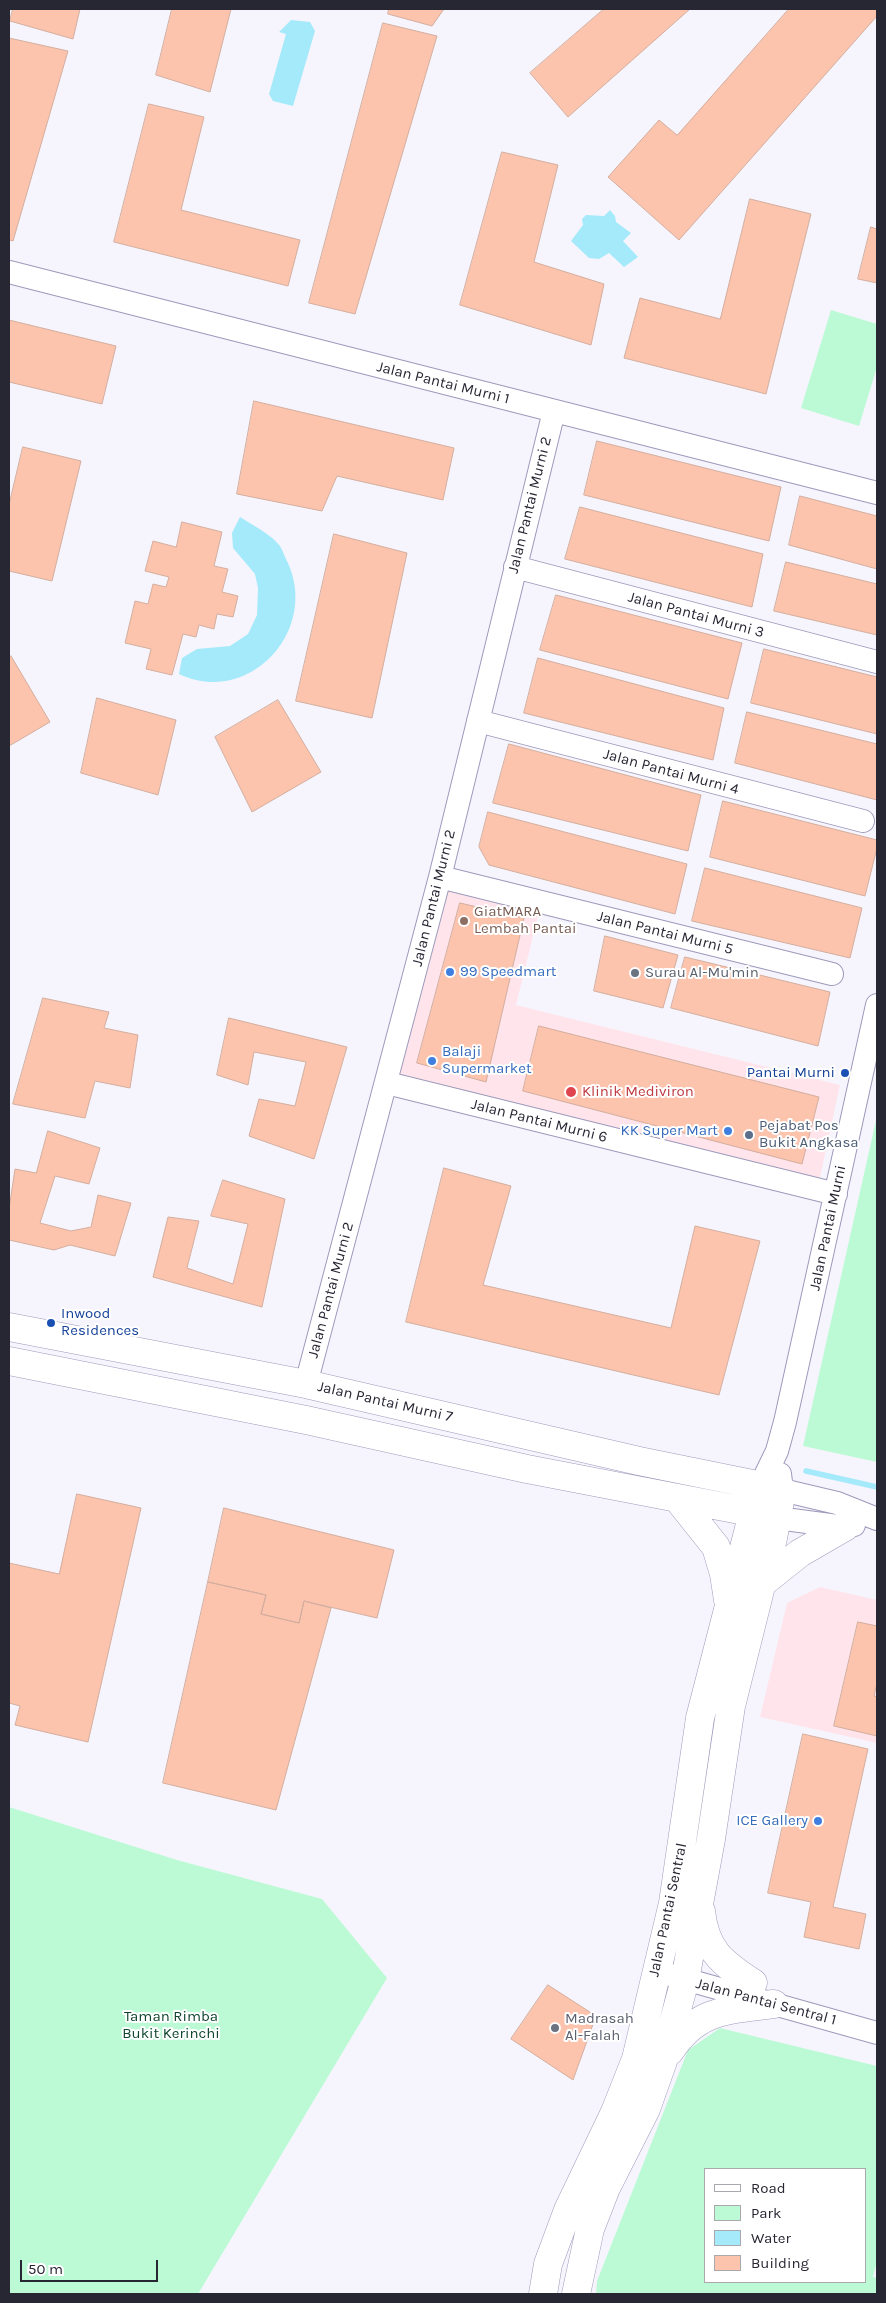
<!DOCTYPE html>
<html>
<head>
<meta charset="utf-8">
<style>
  body { margin:0 }
  #map { position:relative; width:886px; height:2303px; overflow:hidden; background:#f6f5fd; font-family:Karla,sans-serif }
  canvas { display:block }
  .frame { position:absolute; inset:0; border:10px solid #272633; pointer-events:none }
  .legend { position:absolute; left:704px; top:2168px; width:162px; height:115px; box-sizing:border-box; background:#fff; border:1px solid #a9a8ad; margin:0; padding:6px 9px; list-style:none; font-size:15px; color:#272633 }
  .legend li { display:flex; align-items:center; gap:10px; height:25px }
  .legend b { width:25px; border:1px solid #a9a8ad }
  .scale { position:absolute; left:20px; top:2260px; width:138px; height:22px; box-sizing:border-box; border:2px solid #272633; border-top:0; padding-left:6px; font-size:15px; line-height:18px; white-space:nowrap; color:#272633; -webkit-text-stroke:4px #fff; paint-order:stroke }
</style>
</head>
<body>
<div id="map">
<canvas width="886" height="2303"></canvas>
<div class="frame"></div>
<ul class="legend">
<li><b style="height:6px;background:#fff"></b>Road</li>
<li><b style="height:14px;background:#bcfad5"></b>Park</li>
<li><b style="height:14px;background:#a5eafa"></b>Water</li>
<li><b style="height:14px;background:#fcc3ad"></b>Building</li>
</ul>
<div class="scale">50 m</div>
</div>
<script>
const ctx = document.querySelector('canvas').getContext('2d');
ctx.lineJoin = 'round';
function fillPath(path, color) { ctx.fillStyle = color; ctx.fill(path, 'evenodd'); }
function stroke(path, color, width, dash) { ctx.strokeStyle = color; ctx.lineWidth = width; ctx.lineCap = dash ? 'butt' : 'round'; ctx.setLineDash(dash || []); ctx.stroke(path); }
function drawText(font, color, halo, rows, align = 'center') {
  ctx.font = font + ' Karla,sans-serif'; ctx.lineWidth = 4; ctx.setLineDash([]); ctx.textBaseline = 'middle'; ctx.strokeStyle = halo; ctx.fillStyle = color; for (const [text, x, y, turn = 0] of rows) {
    ctx.save(); ctx.translate(x, y); ctx.rotate((+turn || 0) * Math.PI / 180); ctx.textAlign = isNaN(turn) ? turn : align; if (halo) ctx.strokeText(text, 0, 0); ctx.fillText(text, 0, 0); ctx.restore();
  }
}
const commercial = new Path2D(`
  M446,885L540,908L516,1005L840,1085L819,1182L396,1078Z
  M820,1587L877,1600V1743L760,1717L787,1603Z`);
const green = new Path2D(`
  M831,310L877,324V367L859,426L801,408Z
  M877,1116V1462L803,1446Z
  M9,1807L177,1860L322,1899L387,1978L198,2294H9Z
  M720,2028L877,2066V2261L873,2277L877,2278V2294H596L597,2281L688,2050ZM705,2169H865V2282H705Z`);
const water = new Path2D(`
  M291,20L310,22L315,31L293,106L273,101L269,94L286,34L279,32Z
  M610,210L615,216L616,222L631,233L623,241L638,257L624,267L609,253L599,259L589,258L571,241L583,225L582,219L586,215L604,216Z
  M240,517C252,525 271,534 280,546C283,551 285,558 288,563C319,632 248,707 179,674L182,658L197,649L230,646L248,634L257,615L258,588L255,574L233,548L232,533Z`);
const stream = new Path2D(`
  M806,1471L877,1487`);
const building = new Path2D(`
  M13,9H80L73,39L10,21Z
  M172,9H231L210,92L156,75Z
  M389,9H444L432,26L388,14Z
  M604,9H690L568,117L530,73Z
  M789,9H877V16L679,240L608,177L659,120L677,135Z
  M383,23L437,36L355,314L309,303Z
  M9,38L68,51L13,241L9,240Z
  M149,104L204,117L181,210L300,240L288,286L114,242Z
  M502,152L558,165L534,262L604,284L591,345L460,305Z
  M750,199L811,214L766,394L624,358L640,298L720,319Z
  M871,227L877,229V283L858,279Z
  M9,320L116,346L102,404L9,382Z
  M254,401L454,448L443,500L337,476L322,511L237,494Z
  M597,441L781,487L769,541L584,495Z
  M23,447L81,461L52,581L9,571V505Z
  M800,496L877,516V569L789,545Z
  M580,507L763,554L752,607L565,559Z
  M182,522L222,532L214,566L228,569L222,592L238,596L233,617L217,614L214,629L199,625L196,637L183,634L172,675L146,669L151,649L125,643L135,601L148,604L153,584L166,587L169,577L145,571L153,541L176,547Z
  M334,534L407,553L372,718L296,701Z
  M786,562L877,584V635L774,611Z
  M556,595L742,643L728,699L540,650Z
  M764,649L877,677V734L751,703Z
  M11,656L50,722L9,746V658Z
  M538,658L724,708L713,760L524,713Z
  M97,698L176,720L158,795L81,773Z
  M278,700L321,772L252,812L215,737Z
  M747,712L877,744V800L735,763Z
  M509,744L701,795L688,851L493,803Z
  M723,801L877,840V848L865,896L710,857Z
  M488,812L687,864L675,914L489,865L479,847Z
  M705,868L862,908L850,958L692,921Z
  M460,903L524,918L486,1082L417,1063Z
  M605,936L678,955L663,1008L594,991Z
  M685,957L830,992L818,1046L671,1008Z
  M43,998L109,1012L104,1028L138,1035L130,1088L95,1081L85,1118L13,1104Z
  M229,1018L347,1047L314,1159L249,1136L259,1099L295,1106L306,1062L254,1052L248,1085L217,1075Z
  M539,1026L819,1097L802,1164L523,1091Z
  M48,1131L100,1148L89,1184L55,1176L40,1223L71,1231L91,1227L98,1195L131,1203L115,1256L70,1245L54,1250L9,1240V1209L15,1169L36,1173Z
  M444,1168L511,1186L483,1285L671,1328L695,1226L760,1241L719,1395L406,1322Z
  M223,1180L285,1199L262,1307L153,1277L168,1217L199,1221L187,1268L233,1284L248,1224L211,1216Z
  M77,1494L141,1508L88,1742L15,1725L20,1706L9,1703V1563L59,1574Z
  M224,1508L394,1550L377,1618L304,1601L299,1623L261,1614L266,1595L208,1582Z
  M208,1582L266,1595L261,1614L299,1623L304,1601L331,1608L276,1810L163,1783Z
  M858,1622L877,1626V1683L874,1696L877,1697V1736L834,1726Z
  M803,1734L868,1749L833,1907L866,1914L859,1949L804,1937L811,1902L768,1893Z
  M548,1985L596,2016L573,2080L511,2039Z`);
const minor = new Path2D(`
  M9,272L877,493
  M515,567L877,662
  M478,721L863,821
  M440,877L832,974
  M387,1083L836,1194
  M306,1384L440,877L554,411
  M780,1474L782,1490L837,1503L877,1519
  M760,1486L777,1451L785,1422L877,1005
  M777,1518L845,1527L854,1525
  M656,1971L877,2033`);
const major = new Path2D(`
  M9,1327L306,1384L639,1461L782,1490L773,1538L731,1706L711,1839L685,1980L663,2061L646,2109L606,2188L590,2229L576,2294
  M9,1361L306,1420L527,1469L771,1516
  M677,1498L716,1547L724,1574L728,1600
  M761,1584L800,1553L845,1527
  M701,1911C705,1950 722,1963 753,1983
  M670,2051C697,2009 728,2010 774,2004
  M543,2294L548,2264L568,2210L615,2112L636,2059L673,1903L700,1718L760,1486`);
const markers = [
  [464,921,5,"#8d6e63"],
  [450,972,5,"#3f7fe0"],
  [635,973,5,"#6b7280"],
  [432,1061,5,"#3f7fe0"],
  [845,1073,5,"#1a4fb4"],
  [571,1092,6,"#e0444e"],
  [728,1131,5,"#3f7fe0"],
  [749,1135,5,"#5c6f8a"],
  [51,1323,5,"#1a4fb4"],
  [818,1821,5,"#3f7fe0"],
  [555,2028,5,"#6b7280"]
];
const streetNames = [
  ["Jalan Pantai Murni 1",443,383,14],
  ["Jalan Pantai Murni 2",530,505,-76],
  ["Jalan Pantai Murni 3",696,615,15],
  ["Jalan Pantai Murni 4",671,772,15],
  ["Jalan Pantai Murni 2",434,898,-76],
  ["Jalan Pantai Murni 5",665,933,14],
  ["Jalan Pantai Murni 6",539,1121,14],
  ["Jalan Pantai Murni",828,1228,-78],
  ["Jalan Pantai Murni 2",331,1290,-75],
  ["Jalan Pantai Murni 7",385,1402,13],
  ["Jalan Pantai Sentral",668,1910,-78],
  ["Jalan Pantai Sentral 1",766,2002,15]
];
const educationNames = [
  ["GiatMARA",474,912],
  ["Lembah Pantai",474,929]
];
const shopNames = [
  ["99 Speedmart",460,972],
  ["Balaji",442,1052],
  ["Supermarket",442,1069],
  ["KK Super Mart",718,1131,"right"],
  ["ICE Gallery",808,1821,"right"]
];
const worshipNames = [
  ["Surau Al-Mu'min",645,973],
  ["Madrasah",565,2019],
  ["Al-Falah",565,2036]
];
const transitNames = [
  ["Pantai Murni",835,1073],
  ["Inwood",61,1314,"left"],
  ["Residences",61,1331,"left"]
];
const healthNames = [
  ["Klinik Mediviron",582,1092]
];
const serviceNames = [
  ["Pejabat Pos",759,1126],
  ["Bukit Angkasa",759,1143]
];
const parkNames = [
  ["Taman Rimba",171,2017],
  ["Bukit Kerinchi",171,2034]
];
fillPath(commercial, '#ffe5eb');
fillPath(green, '#bcfad5');
fillPath(water, '#a5eafa');
stroke(stream, '#a5eafa', 5.5);
fillPath(building, '#fcc3ad');
stroke(building, '#d3ae9f', 1);
stroke(minor, '#9d9abb', 24);
stroke(major, '#9d9abb', 29);
stroke(minor, '#fff', 22);
stroke(major, '#fff', 28);
for (const [x, y, r, color] of markers) { const dot = new Path2D(); dot.arc(x, y, r, 0, 2 * Math.PI); ctx.fillStyle = color; ctx.fill(dot); stroke(dot, '#fff', 2); }
drawText('15px', '#272633', '#fff', streetNames);
drawText('15px', '#785e54', '#fff', educationNames, 'left');
drawText('15px', '#366cbe', '#fff', shopNames, 'left');
drawText('15px', '#5b616d', '#fff', worshipNames, 'left');
drawText('15px', '#164399', '#fff', transitNames, 'right');
drawText('15px', '#be3a42', '#fff', healthNames, 'left');
drawText('15px', '#4e5e75', '#fff', serviceNames, 'left');
drawText('15px', '#0e452c', '#fff', parkNames);
</script>
</body>
</html>
